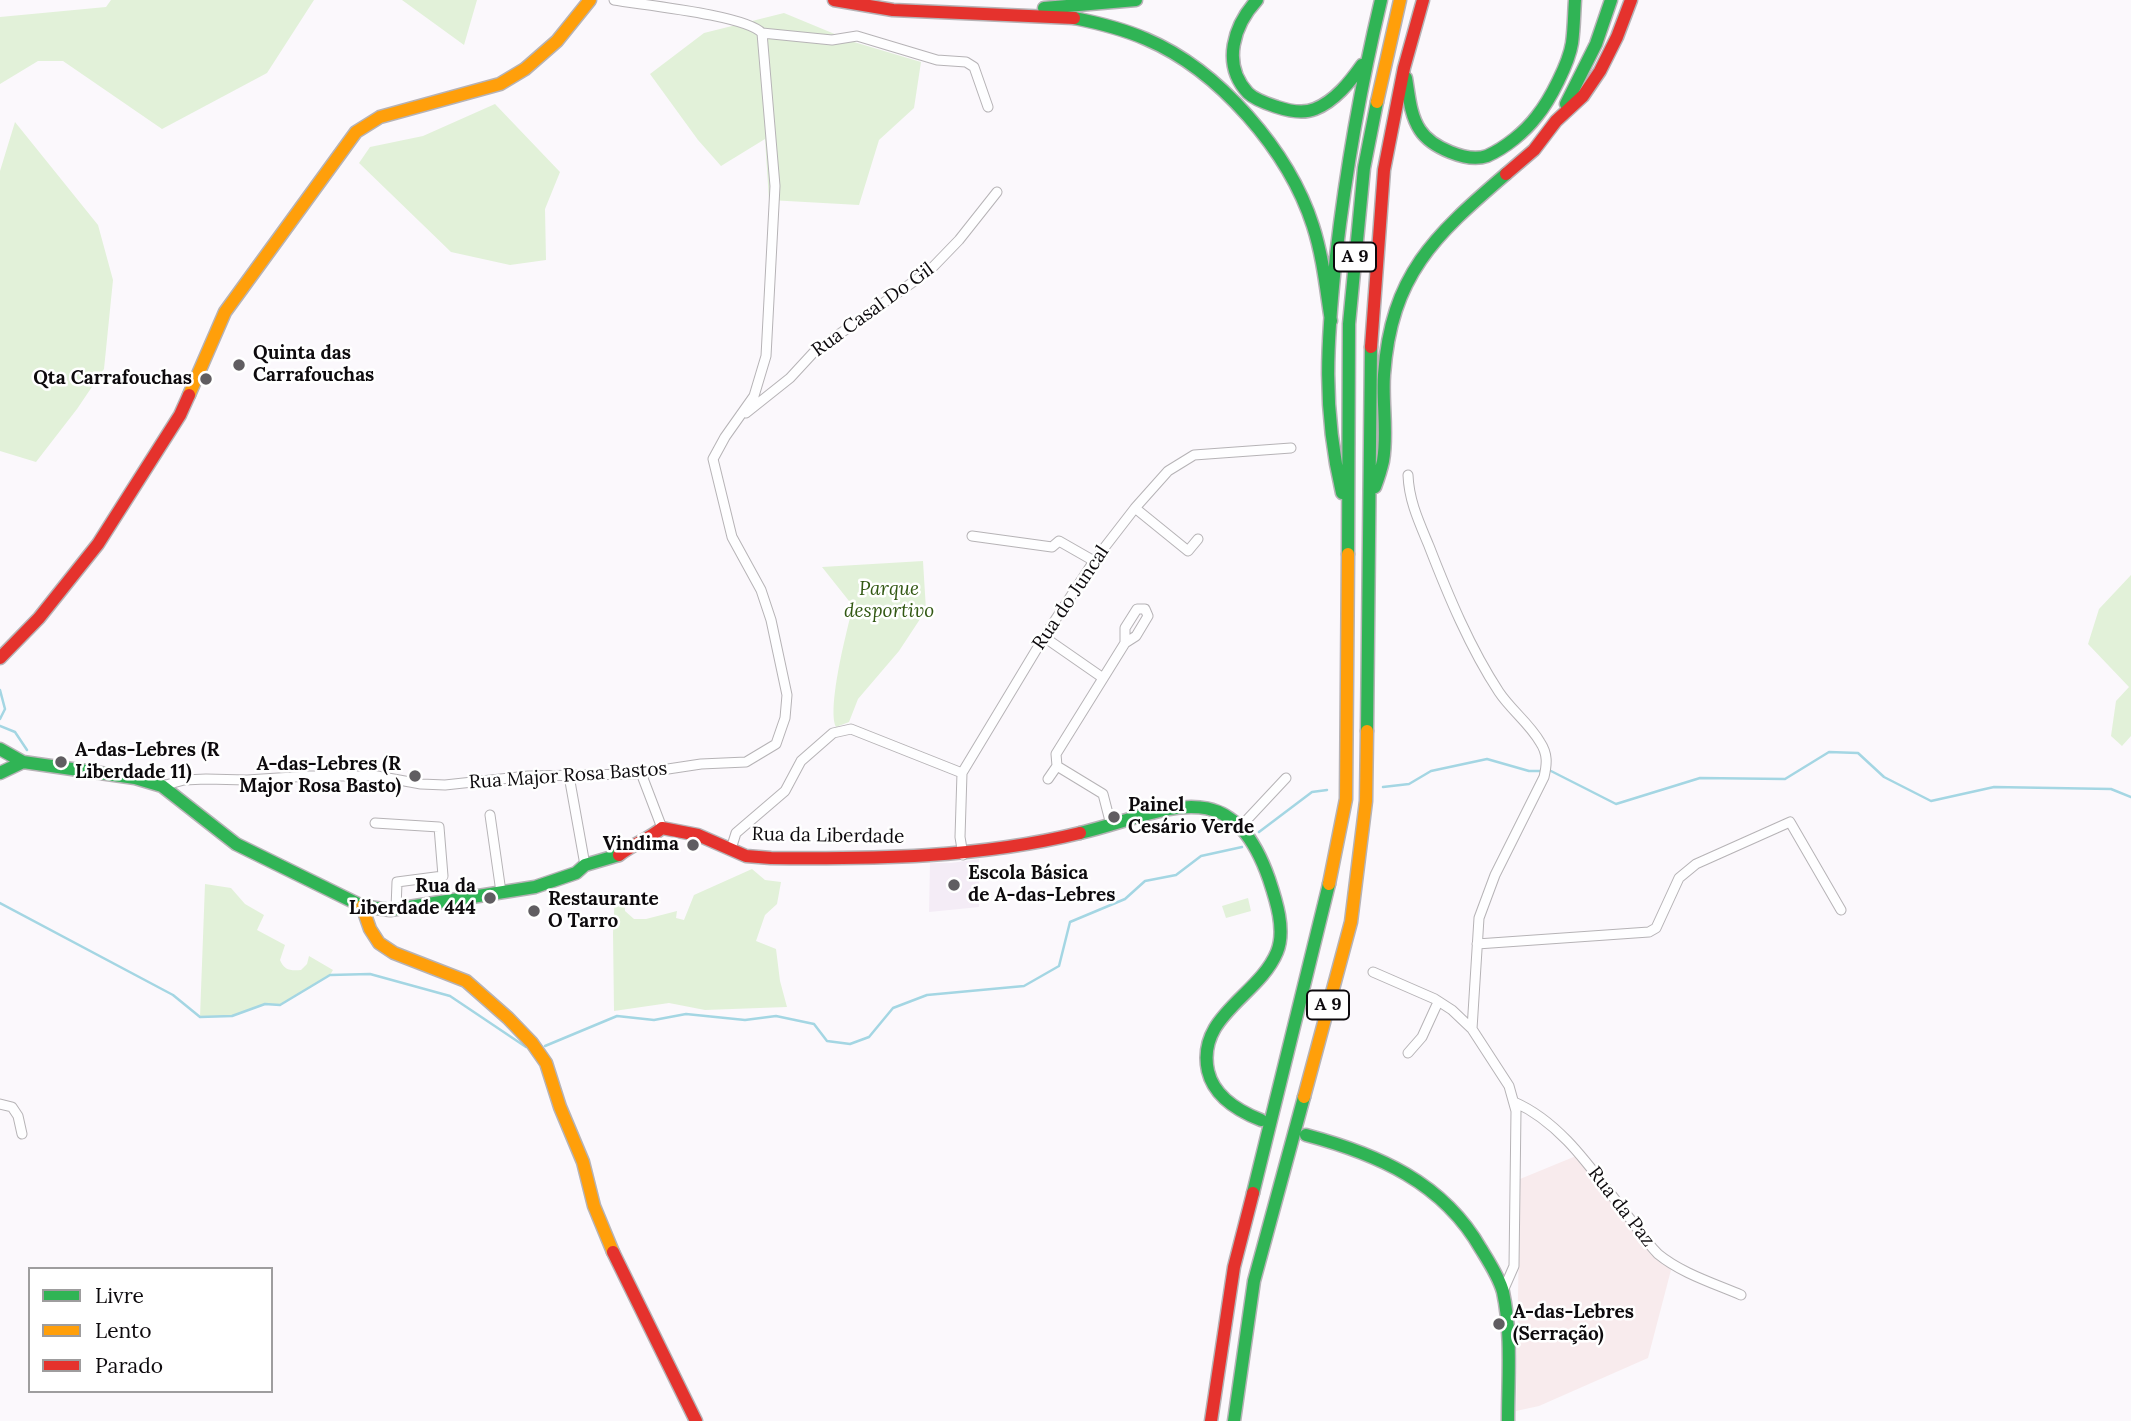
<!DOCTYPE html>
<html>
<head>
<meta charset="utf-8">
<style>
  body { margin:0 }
  #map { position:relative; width:2131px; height:1421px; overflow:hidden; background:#fbf8fc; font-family:Lora,serif }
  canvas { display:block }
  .legend { position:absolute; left:28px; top:1267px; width:245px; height:126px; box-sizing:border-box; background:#fff; border:2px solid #9e9d9e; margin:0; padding:9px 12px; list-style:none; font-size:21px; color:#0d0a0d }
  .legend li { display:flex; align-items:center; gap:14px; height:35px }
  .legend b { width:35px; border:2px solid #9e9d9e }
</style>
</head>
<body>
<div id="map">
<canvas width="2131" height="1421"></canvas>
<ul class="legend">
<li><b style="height:9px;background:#30b455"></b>Livre</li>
<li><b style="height:9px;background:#ff9f0a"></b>Lento</li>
<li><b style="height:9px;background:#e5322d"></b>Parado</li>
</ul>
</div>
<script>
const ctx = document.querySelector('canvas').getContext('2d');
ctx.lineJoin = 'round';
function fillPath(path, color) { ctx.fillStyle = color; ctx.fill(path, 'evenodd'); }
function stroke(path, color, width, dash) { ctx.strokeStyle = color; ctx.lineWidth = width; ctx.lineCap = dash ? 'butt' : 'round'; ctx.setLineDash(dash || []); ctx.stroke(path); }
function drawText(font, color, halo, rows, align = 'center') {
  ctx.font = font + ' Lora,serif'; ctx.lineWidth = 5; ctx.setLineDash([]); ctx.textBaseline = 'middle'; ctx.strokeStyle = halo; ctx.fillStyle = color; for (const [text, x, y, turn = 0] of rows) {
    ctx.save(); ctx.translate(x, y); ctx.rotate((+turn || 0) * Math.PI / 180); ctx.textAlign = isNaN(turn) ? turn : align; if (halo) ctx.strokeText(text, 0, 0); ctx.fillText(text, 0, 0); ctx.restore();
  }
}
const built = new Path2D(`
  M979,859V907L929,912L930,863H951Z`);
const industrial = new Path2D(`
  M1576,1156L1671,1270L1648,1358L1539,1406L1516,1411L1520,1179Z`);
const green = new Path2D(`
  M111,0H314L267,73L162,129L63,61H38L0,84V17L106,7Z
  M402,0H477L464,45Z
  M784,13L854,42L921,62L914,108L879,140L859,205L769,200L765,139L721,166L698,140L650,74L704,33Z
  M495,104L560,172L545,209L546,260L510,265L451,252L359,163L370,147L423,136Z
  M15,122L98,225L113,280L104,369L77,409L36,462L0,451V171Z
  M923,561L926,610L899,651L858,699L849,722L836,727C827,707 847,630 853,606L822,567Z
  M2131,575V736L2122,746L2111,736L2116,701L2129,687L2088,644L2099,609Z
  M752,869L765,880L781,882L777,904L765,915L756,941L776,949L780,981L787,1007L705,1010L669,1003L614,1011L613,933L615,894L624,896L625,911L634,919H646L677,911L676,918L684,920L694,895Z
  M205,884L231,888L245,904L264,915L257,930L285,945L280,960C284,970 290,971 301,970L307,964L309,956L333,970L330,975L280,1005L265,1004L232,1016L200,1017Z
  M1248,898L1251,911L1226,918L1222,906Z`);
const stream = new Path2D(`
  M0,690L5,709L0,719
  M0,726L15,732L27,750
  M1551,771L1616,804L1700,778L1785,779L1829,752L1858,753L1884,777L1931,801L1994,787L2111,789L2131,797
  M1383,787L1409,784L1431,771L1487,759L1529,771H1542
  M1259,832L1312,792L1327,790
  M0,903L173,995L200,1017L232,1016L265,1004L280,1005L330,975L370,974L450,996L526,1047
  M545,1046L617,1016L654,1020L686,1014L745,1020L776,1016L814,1024L827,1041L850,1044L869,1037L893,1008L927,995L1024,986L1059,966L1070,922L1125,899L1145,881L1176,875L1201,856L1242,847`);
const street = new Path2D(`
  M614,0C643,5 745,15 762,33L832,40L857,36L937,60L966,62L974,67L988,107
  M746,413L790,378L814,352L930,270L959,240L997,192
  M1408,475C1409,501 1419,522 1429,546C1448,595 1470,648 1499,692C1511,710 1529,723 1540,742C1548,754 1547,764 1544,777L1495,875L1479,918L1472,1029
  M1135,508L1188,551L1198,539
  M972,536L1052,547L1059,541L1094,561
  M1044,637L1103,678
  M1057,766L1103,794L1111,825
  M641,773L662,828
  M569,776L585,865
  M1048,779L1057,766L1056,754L1125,643L1136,636L1148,616L1145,609H1137L1125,628V643
  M162,786L184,780L206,779L247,780L309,776H377L421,784L445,785L528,776L635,774L701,764L746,762L776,744L785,718L787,695L771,620L761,590L732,537L713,459L725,437L754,396L766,356L775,186L762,33
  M490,815L501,892
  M375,823L439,827L443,876L397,882L396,909
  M1242,825L1286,778
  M731,849L736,833L785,791L801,761L833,733L851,729L962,773
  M963,855L960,837L962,773L1044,637L1094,561L1135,508L1168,471L1194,455L1291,448
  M1477,944L1649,932L1656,928L1679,878L1696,864L1790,822L1841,910
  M1373,972L1435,999L1452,1010L1472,1029L1509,1086L1516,1111L1514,1266L1503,1291
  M1408,1053L1422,1037L1438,1002
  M1514,1102C1565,1124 1597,1178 1631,1220C1639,1231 1648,1244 1658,1254C1681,1273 1713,1283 1741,1295
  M0,1104L12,1107L18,1116L22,1134`);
const fast = new Path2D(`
  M1257,0C1234,25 1221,64 1248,93C1255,100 1268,104 1277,107C1289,111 1303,114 1315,109C1335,101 1350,82 1362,65
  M1044,8L1136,0
  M1074,18C1099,23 1123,29 1146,39C1219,70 1289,151 1313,226C1323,257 1326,289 1331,321
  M1406,78C1409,95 1410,115 1420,130C1431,147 1467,163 1487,156C1505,148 1525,132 1537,116C1550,100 1569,63 1572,43C1574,29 1574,14 1575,0
  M1566,104L1596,44L1611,0
  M1375,487C1378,479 1381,470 1383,461C1388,433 1382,403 1384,375C1391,275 1434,236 1506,174
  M1342,493C1322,408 1327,341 1336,256C1346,170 1361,84 1381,0
  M1348,554L1349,324L1364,168L1377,102
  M1367,731L1371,347
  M0,749L23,762L135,778L162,786L236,844L362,906L390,910L535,887L576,873L585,865L619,855
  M0,773L23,762
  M1080,833C1164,813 1230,768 1269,879C1276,900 1286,930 1277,952C1259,996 1196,1016 1208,1071C1214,1097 1238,1111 1261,1120
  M1306,1135C1377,1154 1443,1182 1481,1249C1489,1262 1499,1277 1503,1292C1512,1334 1508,1378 1508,1421
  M1253,1193L1329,884
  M1234,1421L1254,1281L1304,1097`);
const slow = new Path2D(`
  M1377,102L1400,0
  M189,395L225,312L356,132L380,117L500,84L525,69L557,41L590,0
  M1329,884L1346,799L1348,554
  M362,906L370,929L379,943L394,953L466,981L508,1018L532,1043L546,1063L560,1107L583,1162L594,1206L613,1252
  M1304,1097L1351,922L1366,801L1367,731`);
const jam = new Path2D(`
  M834,0L893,10L1074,18
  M1506,174L1534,150L1556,121L1583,96L1600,71L1617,37L1631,0
  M1371,347L1384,170L1404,68L1423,0
  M0,658L39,618L98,544L180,415L189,395
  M619,855C633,844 649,839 662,828L698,835L746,856L771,858C875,859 978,858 1080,833
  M613,1252L696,1421
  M1211,1421L1234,1267L1253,1193`);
const markers = [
  [239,365,7,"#605d61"],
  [206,379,7,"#605d61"],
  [61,762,7,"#605d61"],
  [415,776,7,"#605d61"],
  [1114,817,7,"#605d61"],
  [693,845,7,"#605d61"],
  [954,885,7,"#605d61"],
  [490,898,7,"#605d61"],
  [534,911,7,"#605d61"],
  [1499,1324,7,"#605d61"]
];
const shields = [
  [1355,257,42],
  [1328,1005,42]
];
const shieldNames = [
  ["A 9",1355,257],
  ["A 9",1328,1005]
];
const streetNames = [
  ["Rua Casal Do Gil",873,310,-36],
  ["Rua do Juncal",1071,598,-56],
  ["Rua Major Rosa Bastos",568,776,-4],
  ["Rua da Liberdade",828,836,1],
  ["Rua da Paz",1621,1207,52]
];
const poiNames = [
  ["Quinta das",253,354],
  ["Carrafouchas",253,376],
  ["Qta Carrafouchas",192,379,"right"],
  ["A-das-Lebres (R",75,751],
  ["Liberdade 11)",75,773],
  ["A-das-Lebres (R",401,765,"right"],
  ["Major Rosa Basto)",401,787,"right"],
  ["Painel",1128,806],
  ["Cesário Verde",1128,828],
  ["Vindima",679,845,"right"],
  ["Escola Básica",968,874],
  ["de A-das-Lebres",968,896],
  ["Rua da",476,887,"right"],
  ["Liberdade 444",476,909,"right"],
  ["Restaurante",548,900],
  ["O Tarro",548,922],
  ["A-das-Lebres",1513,1313],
  ["(Serração)",1513,1335]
];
const parkNames = [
  ["Parque",889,590],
  ["desportivo",889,612]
];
fillPath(built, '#f4ecf6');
fillPath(industrial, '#f8ebed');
fillPath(green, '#e2f1d9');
stroke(stream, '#a4d6e3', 2.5);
stroke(street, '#b6b3b6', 11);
stroke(fast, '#b6b3b6', 15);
stroke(slow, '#b6b3b6', 15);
stroke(jam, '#b6b3b6', 15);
stroke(street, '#fefeff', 9);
stroke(fast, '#30b455', 12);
stroke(slow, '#ff9f0a', 12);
stroke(jam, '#e5322d', 12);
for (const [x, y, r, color] of markers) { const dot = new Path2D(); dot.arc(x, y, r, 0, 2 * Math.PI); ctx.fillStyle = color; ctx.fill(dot); stroke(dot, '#fff', 2.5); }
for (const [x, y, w] of shields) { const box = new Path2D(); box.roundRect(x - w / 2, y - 14.5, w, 29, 5); ctx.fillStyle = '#fff'; ctx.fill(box); stroke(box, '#0d0a0d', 2); }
drawText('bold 18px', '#0d0a0d', null, shieldNames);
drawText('19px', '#0d0a0d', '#fff', streetNames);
drawText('bold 19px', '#0d0a0d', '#fff', poiNames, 'left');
drawText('italic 19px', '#325813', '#fff', parkNames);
</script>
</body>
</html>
